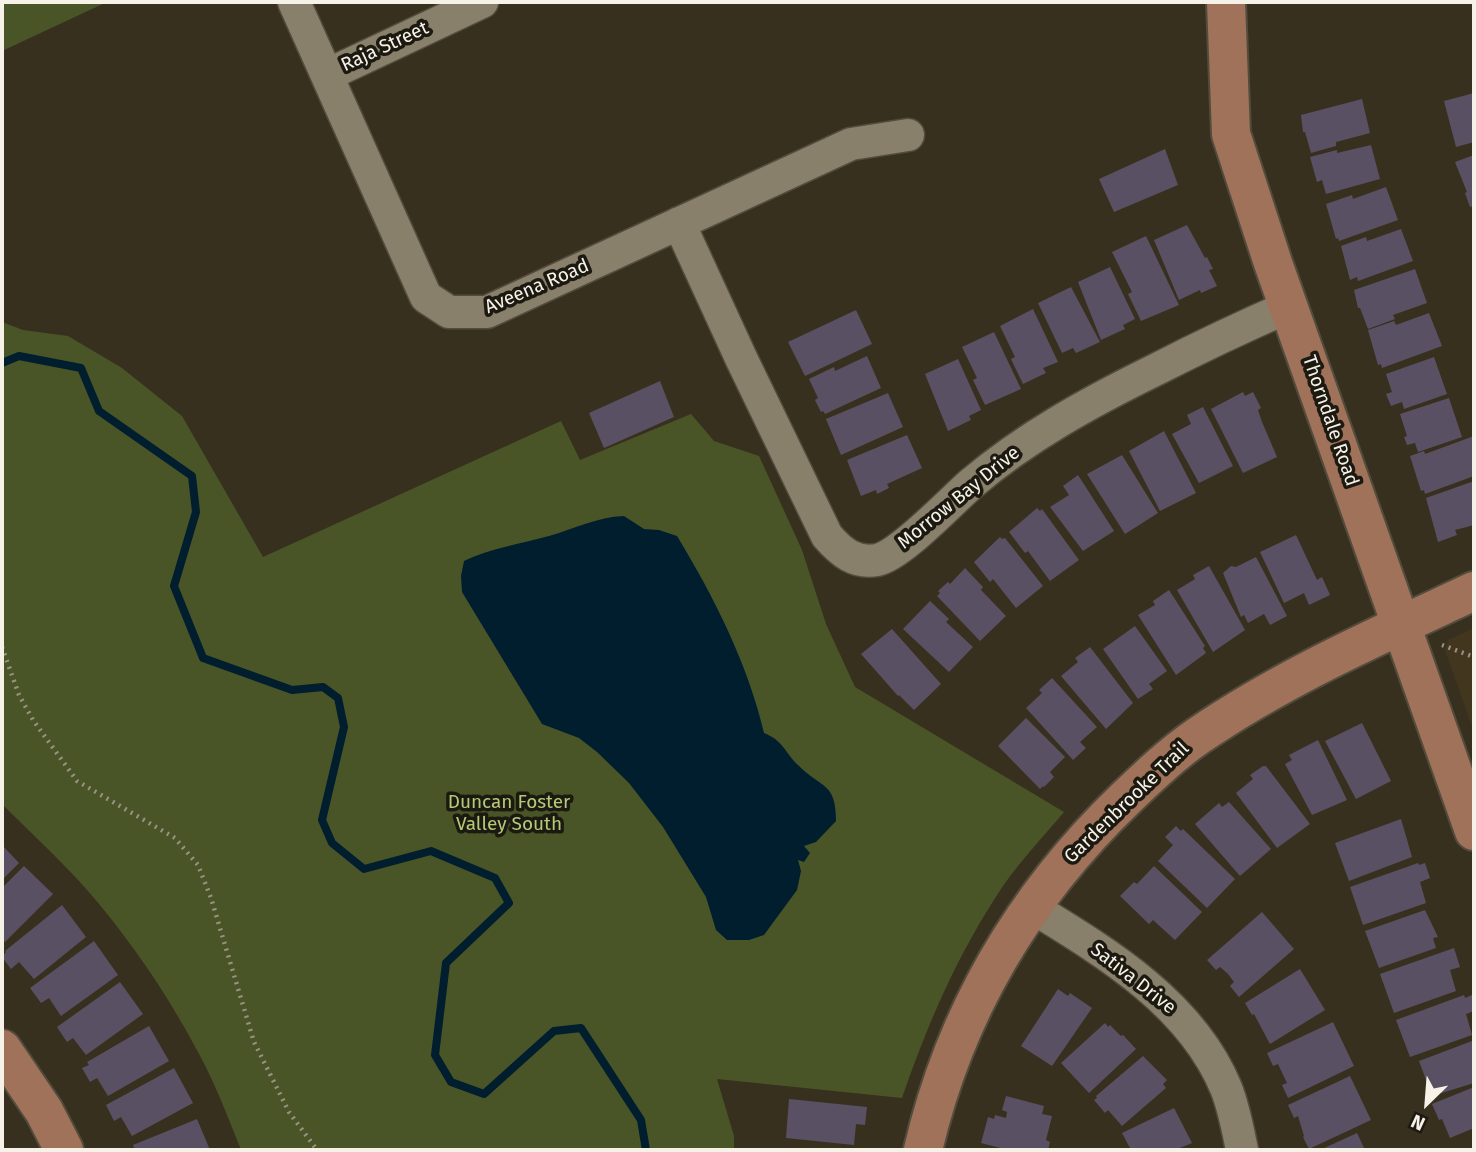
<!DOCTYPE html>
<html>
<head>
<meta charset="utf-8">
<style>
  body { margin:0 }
  #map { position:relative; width:1476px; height:1152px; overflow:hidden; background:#38301e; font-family:"Fira Sans",sans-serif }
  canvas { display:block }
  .frame { position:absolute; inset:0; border:4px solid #f7f2e7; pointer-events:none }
  .north { position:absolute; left:1392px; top:1068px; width:70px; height:70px; -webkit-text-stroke:5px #1c1911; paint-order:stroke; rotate:205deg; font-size:19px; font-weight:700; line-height:28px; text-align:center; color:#f7f2e7 }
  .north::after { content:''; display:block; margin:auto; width:24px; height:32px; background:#f7f2e7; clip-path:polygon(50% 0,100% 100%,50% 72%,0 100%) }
</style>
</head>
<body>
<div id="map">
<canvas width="1476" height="1152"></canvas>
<div class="frame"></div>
<div class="north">N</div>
</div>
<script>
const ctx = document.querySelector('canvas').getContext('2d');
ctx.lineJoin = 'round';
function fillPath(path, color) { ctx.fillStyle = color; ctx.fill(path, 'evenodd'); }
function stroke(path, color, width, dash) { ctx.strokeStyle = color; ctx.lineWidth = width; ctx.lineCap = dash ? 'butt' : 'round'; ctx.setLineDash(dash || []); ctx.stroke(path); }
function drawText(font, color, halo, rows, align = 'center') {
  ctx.font = font + ' "Fira Sans",sans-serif'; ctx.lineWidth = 7; ctx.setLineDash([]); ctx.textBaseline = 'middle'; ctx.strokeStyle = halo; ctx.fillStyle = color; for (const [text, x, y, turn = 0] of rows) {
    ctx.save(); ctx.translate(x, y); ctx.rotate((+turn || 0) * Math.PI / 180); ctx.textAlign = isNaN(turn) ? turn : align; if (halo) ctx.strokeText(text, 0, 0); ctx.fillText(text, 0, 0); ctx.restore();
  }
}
const built = new Path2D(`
  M1474,628V732L1445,650L1448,640Z`);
const green = new Path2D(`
  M2,2H107L2,51Z
  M2,322L23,330L68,336L122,368L182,416L263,557L561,421L580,460L691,414L714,441L759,456L802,550L826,624L855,687L1064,812C1044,836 1021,860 1003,886C957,955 929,1021 902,1098L717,1079L734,1136V1150H241C228,1117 215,1083 198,1052C167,993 123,929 78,880C54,854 27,829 2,804Z`);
const water = new Path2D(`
  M624,516L644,529L659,530L677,536C714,597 748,664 764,733C784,741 784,752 799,766C822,789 836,782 836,821L816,842L804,846L810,853L804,862L798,860L801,871L797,890L764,935L749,940H727L716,930L706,897L663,827L629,783L597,752L579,738L542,724L462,592L461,576L464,561C491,548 520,544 549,536C574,529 597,517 624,516Z`);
const stream = new Path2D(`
  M2,363L19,356L81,368L99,411L192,476L196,512L174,586L203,658L292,690L323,687L338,698L344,727L322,820L332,843L364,869L431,851L495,878L509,903L446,963L435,1055L451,1082L484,1094L554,1031L581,1028L641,1120L646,1150`);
const building = new Path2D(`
  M1474,93V142L1456,147L1444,101Z
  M1362,99L1370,133L1336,142V146L1311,153L1305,132H1303L1301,115Z
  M1371,145L1380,179L1326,194L1322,180L1317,182L1310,157L1337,150V153Z
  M1165,149L1178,185L1114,212L1099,179Z
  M1474,155V206L1470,207L1465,193L1467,192L1455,162Z
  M1386,187L1398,220L1339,241L1338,238L1336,239L1326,204L1352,195L1353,199Z
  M1187,225L1205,258L1207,257L1213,269L1209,270L1217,286L1201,293L1200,290L1179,300L1154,240Z
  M1401,229L1413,261L1358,281L1357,277L1350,280L1341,246L1366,237L1367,241Z
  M1146,236L1179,305L1141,321L1128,294L1132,292L1112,252Z
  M1110,267L1135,319L1123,325L1125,329L1101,340L1078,282Z
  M1415,269L1427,303L1393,315L1395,319L1368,329L1360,308H1358L1354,290Z
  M1071,287L1100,342L1076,353L1073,348L1062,353L1038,303Z
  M1033,309L1058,362L1043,368L1046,373L1023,384L1011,359L1015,357L1000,326Z
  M856,310L872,344L805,376L788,342Z
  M1429,313L1442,346L1382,368L1381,364L1378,365L1368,330L1394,321L1396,325Z
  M994,332L1021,389L985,405L973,380L977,378L962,347Z
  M867,356L881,388L825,414L823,411L821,412L815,400L818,398L809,379L834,367L835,371Z
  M1434,357L1447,394L1404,409L1402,402L1391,406L1386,394L1392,392L1386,374Z
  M958,359L981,410L969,416L971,420L948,431L925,374Z
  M660,381L674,417L604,448L589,413Z
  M1243,392L1245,396L1253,392L1261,408L1258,410L1262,422L1277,457L1243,473L1211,409Z
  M888,393L903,427L841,455L826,419Z
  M1449,398L1462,437L1418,452L1415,443L1407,445L1404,437L1407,436L1400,414Z
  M1203,407L1233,466L1199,483L1172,434L1191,424L1187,415Z
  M1164,431L1196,493L1160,511L1129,451Z
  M907,435L922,468L887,484L889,488L877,494L876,490L861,496L847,460Z
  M1474,436V476L1425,494L1424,490L1421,491L1410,456L1424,451L1425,454Z
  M1122,455L1158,513L1125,534L1087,474Z
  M1078,475L1114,531L1083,551L1050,507L1069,495L1063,486Z
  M1474,481V525L1455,530L1457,535L1438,542L1426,498Z
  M1037,508L1040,511L1042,509L1079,560L1050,581L1028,551L1025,553L1009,532Z
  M1296,535L1317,580L1322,577L1330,595L1309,605L1304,593L1284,603L1260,552Z
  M1000,537L1002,539L1005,538L1043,586L1016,608L993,579L990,582L974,562Z
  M1256,557L1287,616L1270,625L1264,614L1248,623L1244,615L1241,617L1223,573L1231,566L1236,567Z
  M1209,566L1245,630L1213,652L1177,590L1195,579L1193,575Z
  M965,568L983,587L981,590L1006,616L980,641L937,596L940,593L938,591L948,582L950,584Z
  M1169,590L1205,646L1203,648L1206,653L1176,675L1138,615L1155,605L1153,601Z
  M930,601L949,619L946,622L973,647L949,672L903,629Z
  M1135,626L1167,671L1149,684L1153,689L1138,699L1103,649Z
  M892,629L941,684L914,710L899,695L898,696L861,654Z
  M1090,647L1133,703L1106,729L1061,676L1078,662L1075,658Z
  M1052,678L1097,727L1080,742L1086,748L1073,760L1026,708L1042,693L1039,690Z
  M1026,718L1065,757L1050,772L1054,777L1044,787L1043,786L1040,789L998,746Z
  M1362,723L1391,781L1356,799L1325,741Z
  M1318,740L1347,800L1312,815L1285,764L1292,760L1289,755Z
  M1263,766H1266L1310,824L1277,848L1236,793L1253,779L1250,775Z
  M1229,802L1271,849L1240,876L1195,824L1219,803L1222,807Z
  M1401,819L1412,857L1349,881L1335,843Z
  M1176,826L1181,831L1183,829L1235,879L1207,908L1158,861L1173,845L1165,837Z
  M2,845L19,863L2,880Z
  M1418,863L1419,865L1425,863L1430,878L1420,882L1426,903L1363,925L1350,887Z
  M24,866L53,894L5,942L2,938V888Z
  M1154,866L1202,912L1175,940L1153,920L1149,924L1120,896L1134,882L1137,884Z
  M62,905L86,937L34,979L19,962L11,969L2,957L6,952L5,951Z
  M1425,910L1438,937L1433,938L1436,948L1379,968L1365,931Z
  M1262,912L1294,949L1239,997L1230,986L1234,982L1228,974L1220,967L1216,970L1207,960Z
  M94,941L118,975L61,1016L49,998L41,1003L30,988Z
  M1454,948L1460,967L1450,970L1456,991L1394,1013L1380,974Z
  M1300,969L1325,1010L1270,1044L1254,1014L1252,1015L1245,1003Z
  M120,982L143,1014L86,1055L73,1038L67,1042L57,1027Z
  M1058,989L1068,996L1070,993L1092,1008L1052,1066L1021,1046Z
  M1464,995L1465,998L1472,995L1474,1002V1011L1466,1014L1472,1035L1410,1057L1396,1020Z
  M1333,1022L1354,1066L1288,1098L1282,1085L1287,1083L1278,1064L1273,1066L1267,1053Z
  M1105,1023L1108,1027L1110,1025L1121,1036L1123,1035L1136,1049L1089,1093L1061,1063Z
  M149,1026L169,1061L108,1096L97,1078L90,1082L82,1068L89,1065L87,1062Z
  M1472,1041L1474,1083L1432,1096L1419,1061Z
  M1143,1056L1167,1080L1163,1084L1166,1088L1122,1126L1108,1110L1105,1113L1094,1100L1097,1098L1096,1096Z
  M174,1068L193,1103L132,1136L121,1117L114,1121L106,1105Z
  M1350,1076L1371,1120L1309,1149L1303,1137L1304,1136L1298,1116L1294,1118L1288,1105Z
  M1474,1087V1128L1450,1138L1442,1119L1439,1120L1432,1104Z
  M1006,1096L1044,1106L1042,1114L1052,1116L1046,1140L1050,1142L1048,1150H1008L981,1143L988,1117L994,1119L995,1115L1006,1118L1007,1112L1002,1110Z
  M789,1099L867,1107L865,1125L856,1124L854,1145L786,1138Z
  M1174,1108L1192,1143L1175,1150H1131L1122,1133Z
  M197,1119L210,1150H135L133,1145Z
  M1357,1133L1365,1150H1320Z`);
const path = new Path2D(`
  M1442,645L1474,657
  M2,647L19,695L33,720L77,781L175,838L198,865L211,898L254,1042L289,1112L317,1150`);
const street = new Path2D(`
  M294,2L426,297L449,312H487L851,144L908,135
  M327,75L482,2
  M679,223L741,358L827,536C841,552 855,564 877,560C901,555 951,501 972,483C1026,437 1090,402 1153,371C1198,348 1242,327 1288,307
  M1030,906C1105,952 1191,1003 1226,1088C1234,1108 1238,1130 1242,1150`);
const secondary = new Path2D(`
  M1226,2L1231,134L1273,263L1474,831
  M2,1049L44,1111L64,1150
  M923,1150C955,1012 1024,896 1126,798C1149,776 1172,754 1198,736C1284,677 1380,635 1474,591`);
const streetNames = [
  ["Raja Street",385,47,-25],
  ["Aveena Road",537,287,-23],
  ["Thorndale Road",1330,421,71],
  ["Morrow Bay Drive",959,498,-39],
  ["Gardenbrooke Trail",1127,803,-44],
  ["Sativa Drive",1133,979,38]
];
const parkNames = [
  ["Duncan Foster",509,803],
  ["Valley South",509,825]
];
fillPath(built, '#42371e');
fillPath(green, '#495527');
fillPath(water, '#011e2f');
stroke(stream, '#011e2f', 8);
fillPath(building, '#5a5063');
stroke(street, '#534c3d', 35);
stroke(secondary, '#534c3d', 42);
stroke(path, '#999284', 4.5, [2, 5]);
stroke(street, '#89806c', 32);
stroke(secondary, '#9f7259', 38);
drawText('19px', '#f7f2e7', '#1c1911', streetNames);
drawText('19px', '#b4ca78', '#1c1911', parkNames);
</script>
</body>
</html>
